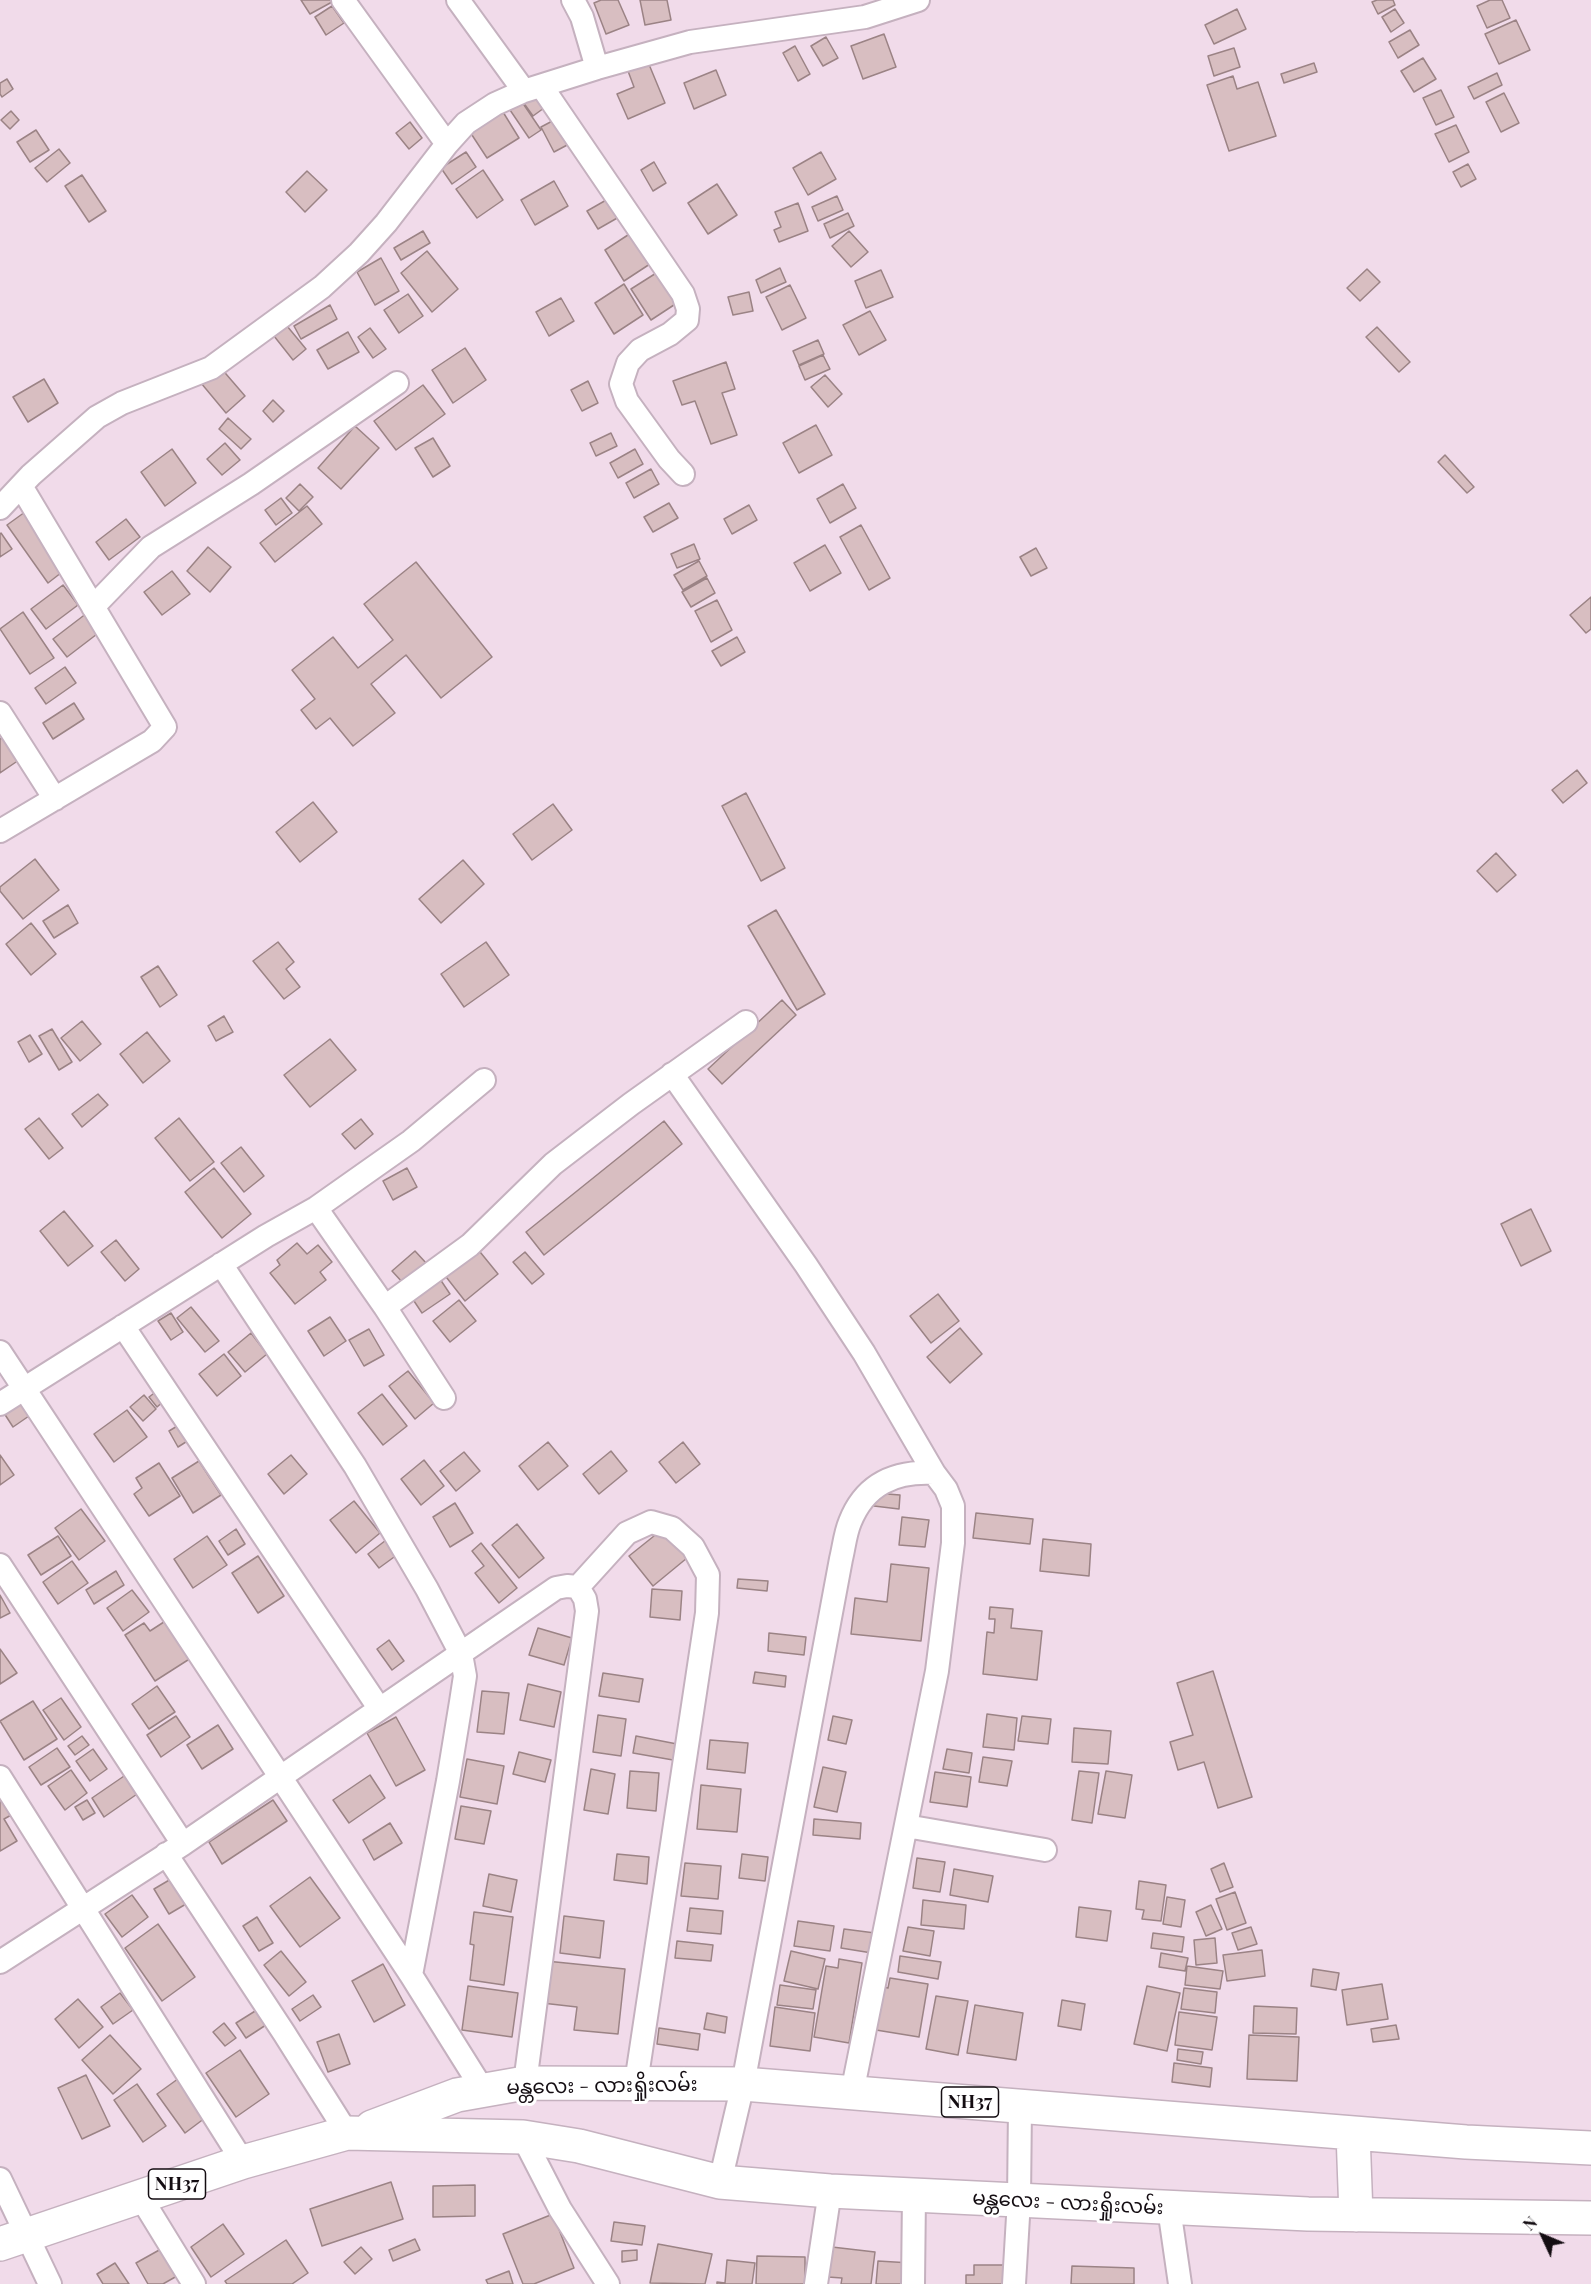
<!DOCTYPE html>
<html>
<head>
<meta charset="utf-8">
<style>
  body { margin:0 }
  #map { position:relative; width:1591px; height:2284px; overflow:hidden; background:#f1dbea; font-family:"Playfair Display",serif }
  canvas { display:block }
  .north { position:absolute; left:1513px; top:2206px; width:60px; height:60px; -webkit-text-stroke:4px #fff; paint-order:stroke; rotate:314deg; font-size:16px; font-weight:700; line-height:24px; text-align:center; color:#140d12 }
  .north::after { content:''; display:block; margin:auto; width:21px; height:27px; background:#140d12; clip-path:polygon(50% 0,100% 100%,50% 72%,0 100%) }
</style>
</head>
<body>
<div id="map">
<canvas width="1591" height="2284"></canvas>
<div class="north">N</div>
</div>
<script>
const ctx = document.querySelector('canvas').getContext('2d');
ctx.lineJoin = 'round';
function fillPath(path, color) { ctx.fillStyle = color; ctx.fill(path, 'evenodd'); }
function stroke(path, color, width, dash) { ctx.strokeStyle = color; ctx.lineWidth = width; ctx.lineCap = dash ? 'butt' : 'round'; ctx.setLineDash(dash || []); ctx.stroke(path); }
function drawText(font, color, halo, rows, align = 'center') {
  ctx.font = font + ' "Playfair Display","Noto Sans Myanmar",serif'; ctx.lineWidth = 6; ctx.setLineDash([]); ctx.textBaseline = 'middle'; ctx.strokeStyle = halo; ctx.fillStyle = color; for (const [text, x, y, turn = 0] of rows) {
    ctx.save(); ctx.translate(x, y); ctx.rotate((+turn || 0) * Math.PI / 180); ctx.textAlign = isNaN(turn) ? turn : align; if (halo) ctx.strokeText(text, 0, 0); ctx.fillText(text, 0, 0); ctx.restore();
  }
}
const building = new Path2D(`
  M301,0H331L332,2L310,14Z
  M601,0H618L629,25L606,34L594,3Z
  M640,0H667L671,20L645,25Z
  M1377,0H1393L1395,5L1378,14L1372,2Z
  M1490,0H1502L1510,18L1487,28L1477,6Z
  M332,6L344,23L326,35L315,17Z
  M1237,9L1246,29L1214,44L1205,25Z
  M1395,9L1404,23L1391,32L1382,17Z
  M1516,20L1530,50L1499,64L1485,34Z
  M1410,30L1419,45L1398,58L1389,42Z
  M884,34L896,67L863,79L851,46Z
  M826,37L838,58L823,66L811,46Z
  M795,46L810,74L798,81L783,53Z
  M1234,48L1240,67L1214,76L1208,56Z
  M1423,58L1436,79L1414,92L1401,71Z
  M648,62L665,103L628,119L617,94L634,87L628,71Z
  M1314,63L1317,72L1284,83L1281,74Z
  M716,70L726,95L694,109L684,83Z
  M1497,73L1502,85L1474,99L1468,87Z
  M1233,76L1237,89L1258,82L1276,136L1229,151L1207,85Z
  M7,79L13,89L2,97L0,94V83Z
  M1441,90L1454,117L1436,125L1423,98Z
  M1504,93L1519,123L1501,132L1486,102Z
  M535,94L544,108L533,116L523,102Z
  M522,102L541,130L529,138L510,110Z
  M11,111L19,120L10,129L1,120Z
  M503,112L519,138L487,158L470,132Z
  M558,118L571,143L554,152L541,127Z
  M410,122L422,138L409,149L396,133Z
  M1456,125L1469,152L1449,162L1435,134Z
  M36,130L49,150L30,162L17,142Z
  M59,149L70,163L47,182L35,168Z
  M466,152L476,167L452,184L441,168Z
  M821,152L836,179L808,195L793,168Z
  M654,162L666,183L653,191L641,170Z
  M1468,164L1476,179L1461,187L1453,172Z
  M483,170L503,200L477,218L456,189Z
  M307,171L327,190L305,212L286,192Z
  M82,175L106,211L89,222L65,186Z
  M554,181L568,206L535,225L521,200Z
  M717,184L737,215L708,234L688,203Z
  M837,196L843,210L818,221L812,207Z
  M608,199L619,217L598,229L587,211Z
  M798,203L808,231L779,242L774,230L781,227L775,212Z
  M848,213L854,226L830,238L824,224Z
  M423,231L430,243L401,260L394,248Z
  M634,231L653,262L624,281L605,250Z
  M849,231L868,252L851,267L832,246Z
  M427,251L458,289L432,312L401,273Z
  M381,258L399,291L375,305L357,272Z
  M780,268L786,282L761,293L756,280Z
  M1367,269L1380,282L1360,301L1347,288Z
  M661,270L680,301L651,320L631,289Z
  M881,270L893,297L866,308L855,281Z
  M624,284L643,315L614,334L595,303Z
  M790,285L806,318L782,330L766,297Z
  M749,292L753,311L733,315L728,297Z
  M408,294L423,316L399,333L384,310Z
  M561,298L574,321L549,336L536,312Z
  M330,305L337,319L301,339L294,326Z
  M870,311L886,340L859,355L843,325Z
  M287,326L306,349L293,360L274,336Z
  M1377,327L1410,362L1399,372L1366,337Z
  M370,328L386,349L373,358L358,337Z
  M348,332L359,352L328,369L317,350Z
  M818,340L824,354L799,365L793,351Z
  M465,348L486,380L453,403L432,370Z
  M823,355L830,369L805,380L799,366Z
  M726,362L735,389L722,393L737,435L711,444L695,401L682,405L673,381Z
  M220,367L245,396L226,413L201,383Z
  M825,375L842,394L828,407L811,387Z
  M44,379L58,403L28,422L13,397Z
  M588,381L598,403L582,411L571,390Z
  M423,385L445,414L396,450L374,421Z
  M273,400L284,411L273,422L263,411Z
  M228,418L251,439L241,449L219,429Z
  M816,425L832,455L799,473L783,443Z
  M355,426L379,448L341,489L318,468Z
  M611,433L617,446L596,456L590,443Z
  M433,438L450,466L433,477L415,448Z
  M225,443L240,460L222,475L207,459Z
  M172,449L196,483L165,506L141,472Z
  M635,449L643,464L618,478L610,463Z
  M1445,455L1474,487L1467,493L1438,462Z
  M651,469L659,484L634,498L626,483Z
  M300,484L313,497L299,511L286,498Z
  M843,484L856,508L830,523L817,499Z
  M281,498L292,513L276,525L265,510Z
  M669,503L678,518L653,532L644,517Z
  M749,505L757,520L732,534L724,519Z
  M307,506L322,524L275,562L260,543Z
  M25,512L66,569L48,583L7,525Z
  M126,519L140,537L109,560L96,542Z
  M861,525L890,578L869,590L840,537Z
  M1,533L12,549L0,557V534Z
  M694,544L700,559L677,568L671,554Z
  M825,545L841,573L810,591L794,563Z
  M208,547L231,567L210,592L187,571Z
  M1036,548L1047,568L1031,576L1020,557Z
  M699,561L707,576L683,590L674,575Z
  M416,562L492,657L441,698L406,655L371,684L395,713L353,746L330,718L316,729L301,710L315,699L292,670L333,637L358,668L393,640L364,604Z
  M172,571L190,594L162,615L144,592Z
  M707,578L715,593L691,607L682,592Z
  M63,585L78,605L46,629L31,609Z
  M1591,597V629L1586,633L1570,615Z
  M717,600L732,630L711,642L695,611Z
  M23,612L54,658L30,674L0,629Z
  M87,613L101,631L67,657L53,639Z
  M737,637L745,652L721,666L712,651Z
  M65,667L76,683L46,704L35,688Z
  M74,703L84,719L53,739L43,723Z
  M4,737L19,760L0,773V739Z
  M1577,770L1587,783L1563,803L1552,790Z
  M746,793L785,868L761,881L722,806Z
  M313,802L337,832L300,862L276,832Z
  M553,804L572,830L532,860L513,834Z
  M1496,853L1516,875L1497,892L1477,871Z
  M35,859L59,890L23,919L0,891V887Z
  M463,860L484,884L441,923L419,899Z
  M68,905L78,923L54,938L43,921Z
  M776,910L825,994L797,1010L748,926Z
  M31,923L56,954L31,975L6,944Z
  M278,942L294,962L286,969L300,987L284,999L253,961Z
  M486,942L509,975L464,1007L441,974Z
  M158,966L177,995L160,1007L141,977Z
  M782,1000L796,1015L722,1084L708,1069Z
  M224,1016L233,1032L216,1041L208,1026Z
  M82,1021L101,1044L80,1061L61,1038Z
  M52,1029L72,1062L59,1070L39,1036Z
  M147,1032L170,1061L143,1083L120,1054Z
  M30,1035L42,1054L29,1062L18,1042Z
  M330,1039L356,1070L310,1107L284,1075Z
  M98,1094L108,1105L82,1127L72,1114Z
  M39,1118L63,1148L49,1159L25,1129Z
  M179,1118L214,1162L190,1181L155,1138Z
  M361,1119L373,1134L355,1149L342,1134Z
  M664,1121L682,1144L544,1255L526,1232Z
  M241,1147L264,1176L244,1192L221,1163Z
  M214,1168L251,1214L222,1238L185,1192Z
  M407,1168L417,1187L393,1200L383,1181Z
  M1531,1209L1551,1251L1521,1266L1501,1224Z
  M64,1211L93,1246L68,1266L40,1231Z
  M116,1240L139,1269L125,1281L101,1252Z
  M297,1243L307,1254L318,1245L332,1262L320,1272L326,1280L295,1304L270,1273L280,1265L277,1260Z
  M476,1247L498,1274L465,1301L443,1273Z
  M415,1251L427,1264L404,1284L392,1271Z
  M525,1252L544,1274L532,1284L513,1262Z
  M438,1276L450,1294L422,1313L410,1295Z
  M938,1294L959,1321L931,1343L910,1316Z
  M459,1300L476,1321L450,1342L433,1321Z
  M191,1307L219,1341L205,1352L177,1318Z
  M171,1313L183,1332L171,1340L158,1321Z
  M330,1317L346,1341L324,1356L308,1331Z
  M960,1328L982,1354L950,1383L927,1357Z
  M369,1329L384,1355L364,1366L349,1340Z
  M251,1333L267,1354L245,1372L228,1352Z
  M224,1354L241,1376L217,1396L199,1374Z
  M408,1371L434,1403L415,1419L389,1386Z
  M157,1391L165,1400L157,1407L149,1397Z
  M382,1394L407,1426L383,1445L358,1413Z
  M144,1395L156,1409L143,1421L130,1407Z
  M18,1400L29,1416L13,1427L2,1410Z
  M127,1410L147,1437L114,1462L94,1434Z
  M179,1425L189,1440L178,1447L169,1431Z
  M548,1442L568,1466L538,1490L519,1466Z
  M683,1442L700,1464L676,1483L659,1462Z
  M611,1451L627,1471L599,1494L583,1474Z
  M464,1452L480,1471L456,1491L440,1471Z
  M0,1455L14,1475L0,1485Z
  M291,1455L307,1474L284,1494L268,1474Z
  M424,1460L444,1486L421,1505L401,1479Z
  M199,1461L221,1495L193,1513L172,1478Z
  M159,1463L180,1496L149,1516L134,1494L142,1488L136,1478Z
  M875,1493L900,1495L899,1509L874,1506Z
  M354,1501L380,1533L356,1553L330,1520Z
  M455,1503L473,1533L450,1547L433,1517Z
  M81,1509L105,1541L79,1560L55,1528Z
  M976,1513L1033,1519L1030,1544L973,1538Z
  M902,1517L929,1520L925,1547L899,1545Z
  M517,1524L544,1558L519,1578L492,1545Z
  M664,1528L687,1558L653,1586L629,1556Z
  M236,1529L245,1544L228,1555L219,1541Z
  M58,1536L71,1556L41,1575L28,1555Z
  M207,1536L227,1565L193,1588L174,1559Z
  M390,1537L401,1552L379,1568L368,1554Z
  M1043,1539L1091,1544L1089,1576L1040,1571Z
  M481,1543L517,1588L499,1603L475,1573L484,1566L472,1551Z
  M258,1556L284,1596L258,1613L232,1573Z
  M72,1561L88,1583L58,1604L43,1582Z
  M891,1564L929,1568L921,1641L851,1634L855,1598L887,1602Z
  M116,1571L124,1585L94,1604L86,1590Z
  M738,1579L768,1581L767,1591L737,1588Z
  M652,1589L682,1591L680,1620L650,1617Z
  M132,1590L149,1612L123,1631L107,1608Z
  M0,1595L10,1613L0,1618Z
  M990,1607L1013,1609L1011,1628L1042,1631L1037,1680L983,1674L987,1632L994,1633L995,1619H989Z
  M167,1620L191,1658L155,1681L125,1635L144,1623L150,1631Z
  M538,1628L572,1638L564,1665L529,1655Z
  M769,1633L806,1637L804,1655L768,1651Z
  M389,1640L404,1661L392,1670L377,1649Z
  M0,1649L17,1673L0,1684Z
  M1213,1671L1252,1797L1218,1808L1204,1762L1178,1770L1170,1742L1193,1735L1177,1683Z
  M755,1672L786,1676L785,1687L753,1683Z
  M603,1673L643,1679L639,1702L599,1696Z
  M528,1684L561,1692L554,1727L520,1720Z
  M157,1686L175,1712L149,1729L132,1704Z
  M482,1691L509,1693L504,1734L477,1732Z
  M61,1698L81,1727L64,1740L43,1710Z
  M33,1701L57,1739L24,1760L0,1721Z
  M987,1714L1017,1718L1014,1750L983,1747Z
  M598,1715L626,1719L621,1756L593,1752Z
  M176,1716L190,1737L161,1757L147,1735Z
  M833,1716L852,1720L846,1744L828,1740Z
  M1022,1716L1051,1719L1048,1744L1018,1741Z
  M396,1717L425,1770L396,1786L367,1733Z
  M218,1725L233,1749L202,1769L187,1745Z
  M1074,1728L1111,1731L1108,1764L1072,1762Z
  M82,1736L89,1745L75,1755L68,1746Z
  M636,1736L677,1744L673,1760L633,1753Z
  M710,1740L748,1743L745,1773L707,1769Z
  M57,1748L70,1767L41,1785L29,1767Z
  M93,1749L107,1769L90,1781L76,1761Z
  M947,1749L972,1753L969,1773L943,1769Z
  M519,1752L551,1760L545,1782L513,1774Z
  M983,1757L1012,1761L1007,1786L979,1782Z
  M467,1759L504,1766L497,1804L460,1797Z
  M823,1767L846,1772L837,1812L814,1807Z
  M591,1769L615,1774L608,1814L584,1810Z
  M71,1770L87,1793L65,1810L48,1786Z
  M630,1771L659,1773L656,1811L627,1808Z
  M1079,1771L1099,1773L1092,1823L1072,1820Z
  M1106,1771L1132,1775L1125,1818L1098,1814Z
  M935,1772L971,1777L967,1807L930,1802Z
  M127,1774L140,1792L104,1817L92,1798Z
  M370,1775L385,1798L349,1823L333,1800Z
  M701,1785L741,1789L737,1832L697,1829Z
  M6,1797L15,1813L4,1819L17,1841L0,1851V1801Z
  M87,1800L95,1813L83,1820L75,1807Z
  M273,1800L287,1821L222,1864L209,1842Z
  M461,1806L491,1811L484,1844L455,1839Z
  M814,1819L861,1823L860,1839L813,1835Z
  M390,1823L402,1843L374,1860L363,1840Z
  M617,1854L649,1857L647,1884L614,1880Z
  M742,1854L768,1857L765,1881L739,1878Z
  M917,1858L945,1862L940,1892L913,1888Z
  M685,1863L721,1866L718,1899L681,1896Z
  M1224,1863L1233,1887L1220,1892L1211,1869Z
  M954,1869L993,1876L988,1902L950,1895Z
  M489,1874L517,1880L511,1912L483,1906Z
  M310,1877L340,1918L300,1947L270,1906Z
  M171,1879L186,1904L169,1914L154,1889Z
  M1139,1881L1166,1885L1161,1921L1142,1919L1144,1910L1136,1909Z
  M1235,1892L1246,1923L1227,1930L1216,1899Z
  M132,1895L148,1917L122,1937L105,1914Z
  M1167,1897L1185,1900L1181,1927L1163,1924Z
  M923,1900L966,1905L964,1929L921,1925Z
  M1211,1905L1222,1929L1206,1936L1196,1912Z
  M1079,1907L1111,1911L1107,1941L1076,1937Z
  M690,1908L723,1911L721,1934L687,1931Z
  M474,1912L513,1917L504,1985L470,1980L474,1945L470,1944Z
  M564,1916L604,1921L600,1958L560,1953Z
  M257,1917L273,1943L259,1951L243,1926Z
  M798,1921L834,1926L830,1951L794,1946Z
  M158,1924L195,1977L162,2001L125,1948Z
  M908,1927L934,1931L930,1956L903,1951Z
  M1251,1927L1257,1944L1238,1950L1232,1933Z
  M844,1929L875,1933L872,1953L841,1948Z
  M1153,1933L1184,1937L1182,1952L1151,1948Z
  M1215,1938L1217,1963L1196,1965L1194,1940Z
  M677,1941L713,1945L711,1961L675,1958Z
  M1262,1950L1265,1976L1227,1981L1223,1955Z
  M281,1951L306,1982L289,1996L264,1965Z
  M791,1951L825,1959L818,1989L784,1981Z
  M1161,1953L1188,1958L1185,1971L1159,1967Z
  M900,1956L941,1962L938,1979L898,1972Z
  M839,1959L862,1963L849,2043L814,2037L826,1966L838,1968Z
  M546,1961L625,1969L618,2034L574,2030L577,2007L542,2003Z
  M383,1964L405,2005L374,2022L352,1981Z
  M1187,1966L1223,1971L1220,1989L1185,1985Z
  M1313,1969L1339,1973L1336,1990L1311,1986Z
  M890,1978L928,1984L919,2037L876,2030L883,1987L888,1988Z
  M1382,1984L1388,2019L1347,2025L1342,1990Z
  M780,1985L816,1990L813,2009L777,2005Z
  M468,1986L518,1993L512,2037L462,2030Z
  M1147,1986L1180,1993L1167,2051L1134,2044Z
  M1184,1988L1217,1992L1215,2013L1181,2009Z
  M120,1993L133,2010L113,2024L101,2007Z
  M313,1995L321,2007L300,2021L292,2009Z
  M936,1996L968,2001L958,2055L926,2049Z
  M78,1999L103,2027L79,2048L55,2019Z
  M1062,2000L1085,2004L1081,2030L1058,2026Z
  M975,2005L1023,2013L1016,2060L967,2053Z
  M1254,2006L1297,2008L1296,2034L1253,2033Z
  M775,2007L815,2013L810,2051L770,2046Z
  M260,2008L269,2023L246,2038L236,2023Z
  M1179,2012L1217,2017L1212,2050L1175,2045Z
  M707,2013L727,2017L725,2033L704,2029Z
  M224,2023L236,2038L225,2046L213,2032Z
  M1396,2025L1399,2039L1373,2042L1371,2029Z
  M659,2028L700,2034L698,2050L657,2044Z
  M339,2034L350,2064L328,2072L317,2042Z
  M110,2035L141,2069L113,2094L82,2060Z
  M1249,2035L1299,2037L1297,2081L1247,2079Z
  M1178,2049L1203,2052L1201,2064L1177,2060Z
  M240,2050L269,2094L236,2117L206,2073Z
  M1174,2063L1212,2068L1210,2087L1172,2082Z
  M86,2075L110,2126L82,2139L58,2088Z
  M182,2076L209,2115L185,2133L157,2094Z
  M137,2084L166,2126L143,2142L114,2100Z
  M391,2182L403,2219L322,2246L310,2209Z
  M475,2185V2216L433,2217V2186Z
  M553,2214L574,2268L534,2284H523L503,2234Z
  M614,2222L645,2226L642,2245L611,2241Z
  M223,2224L244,2254L211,2277L191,2247Z
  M415,2239L420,2250L393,2261L389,2250Z
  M286,2240L308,2273L292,2284H227L225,2281Z
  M658,2244L712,2254L705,2284L650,2283Z
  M361,2247L372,2259L355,2274L344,2262Z
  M832,2247L875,2252L871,2284H841L842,2278L828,2277Z
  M161,2249L177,2276L163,2284H148L136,2263Z
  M637,2250V2260L622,2262V2251Z
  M757,2256L805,2257V2284H756Z
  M727,2260L755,2263L752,2284H717V2282L725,2283Z
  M878,2261L911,2263L909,2284H876Z
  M115,2263L129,2284H103L97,2274Z
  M974,2265H1004V2284H966V2275H974Z
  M1072,2266L1134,2268V2284H1071Z
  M509,2271L513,2284H488L486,2280Z`);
const street = new Path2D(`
  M343,0L447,144
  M458,0L524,91
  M573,0L582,17L597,68
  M542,87L683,294L688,309L687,320L670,334L640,350L628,363L621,384L627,401L669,459L683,474
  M0,508L31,475L97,417L122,403L211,368L322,287L359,253L386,223L447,144L466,123L495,104L524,91L597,68L690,42L865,17L918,0
  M93,607L151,547L251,484L397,383
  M0,713L55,799
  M0,831L152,741L165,727L21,486
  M672,1074L806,1265L864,1353L934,1473L946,1489L953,1506V1543L937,1671L852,2093
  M316,1208L385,1307L444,1398
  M221,1264L355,1466L427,1589L461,1654L465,1676L461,1702L448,1781L411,1975
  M385,1307L470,1245L553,1164L631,1104L746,1022
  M123,1326L379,1708
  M0,1352L411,1975L483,2090
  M0,1404L266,1236L316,1208L411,1141L484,1080
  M0,1565L183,1844
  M578,1587L627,1533L651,1522L672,1528L693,1547L708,1575L707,1613L636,2083
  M0,1777L243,2162
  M906,1826L1045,1850
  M166,1854L284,2033L347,2133
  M0,1962L183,1844L556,1588L567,1586L578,1587L585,1599L587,1611L525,2083
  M523,2137L560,2209L608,2284
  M0,2179L50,2284
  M720,2182L743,2084L841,1559C844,1547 845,1534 850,1522C865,1484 895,1471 934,1473
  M140,2196L194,2284
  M1169,2208L1180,2284
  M816,2284L830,2191
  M913,2284L914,2195
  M1014,2284L1019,2200L1020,2106`);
const highway = new Path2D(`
  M372,2127L457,2095L525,2083L743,2084L1466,2142L1591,2148
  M1353,2133L1356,2215
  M0,2244L243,2162L347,2133L523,2137L579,2146L720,2182L830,2191L1308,2214L1591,2218`);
const shields = [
  [970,2102,57],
  [177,2184,57]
];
const shieldNames = [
  ["NH37",970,2102],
  ["NH37",177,2184]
];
const streetNames = [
  ["မန္တလေး - လားရှိုးလမ်း",602,2086,-1],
  ["မန္တလေး - လားရှိုးလမ်း",1068,2203,3]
];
fillPath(building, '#d8bec1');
stroke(building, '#9b8385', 1.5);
stroke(street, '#c5b1bf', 26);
stroke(highway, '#c5b1bf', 36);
stroke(street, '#fff', 22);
stroke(highway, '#fff', 33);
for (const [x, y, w] of shields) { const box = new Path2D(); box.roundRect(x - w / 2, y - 15, w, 30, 4.5); ctx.fillStyle = '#fff'; ctx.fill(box); stroke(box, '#140d12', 1.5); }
drawText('bold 18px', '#140d12', null, shieldNames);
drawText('20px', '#140d12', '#fff', streetNames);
</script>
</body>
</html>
